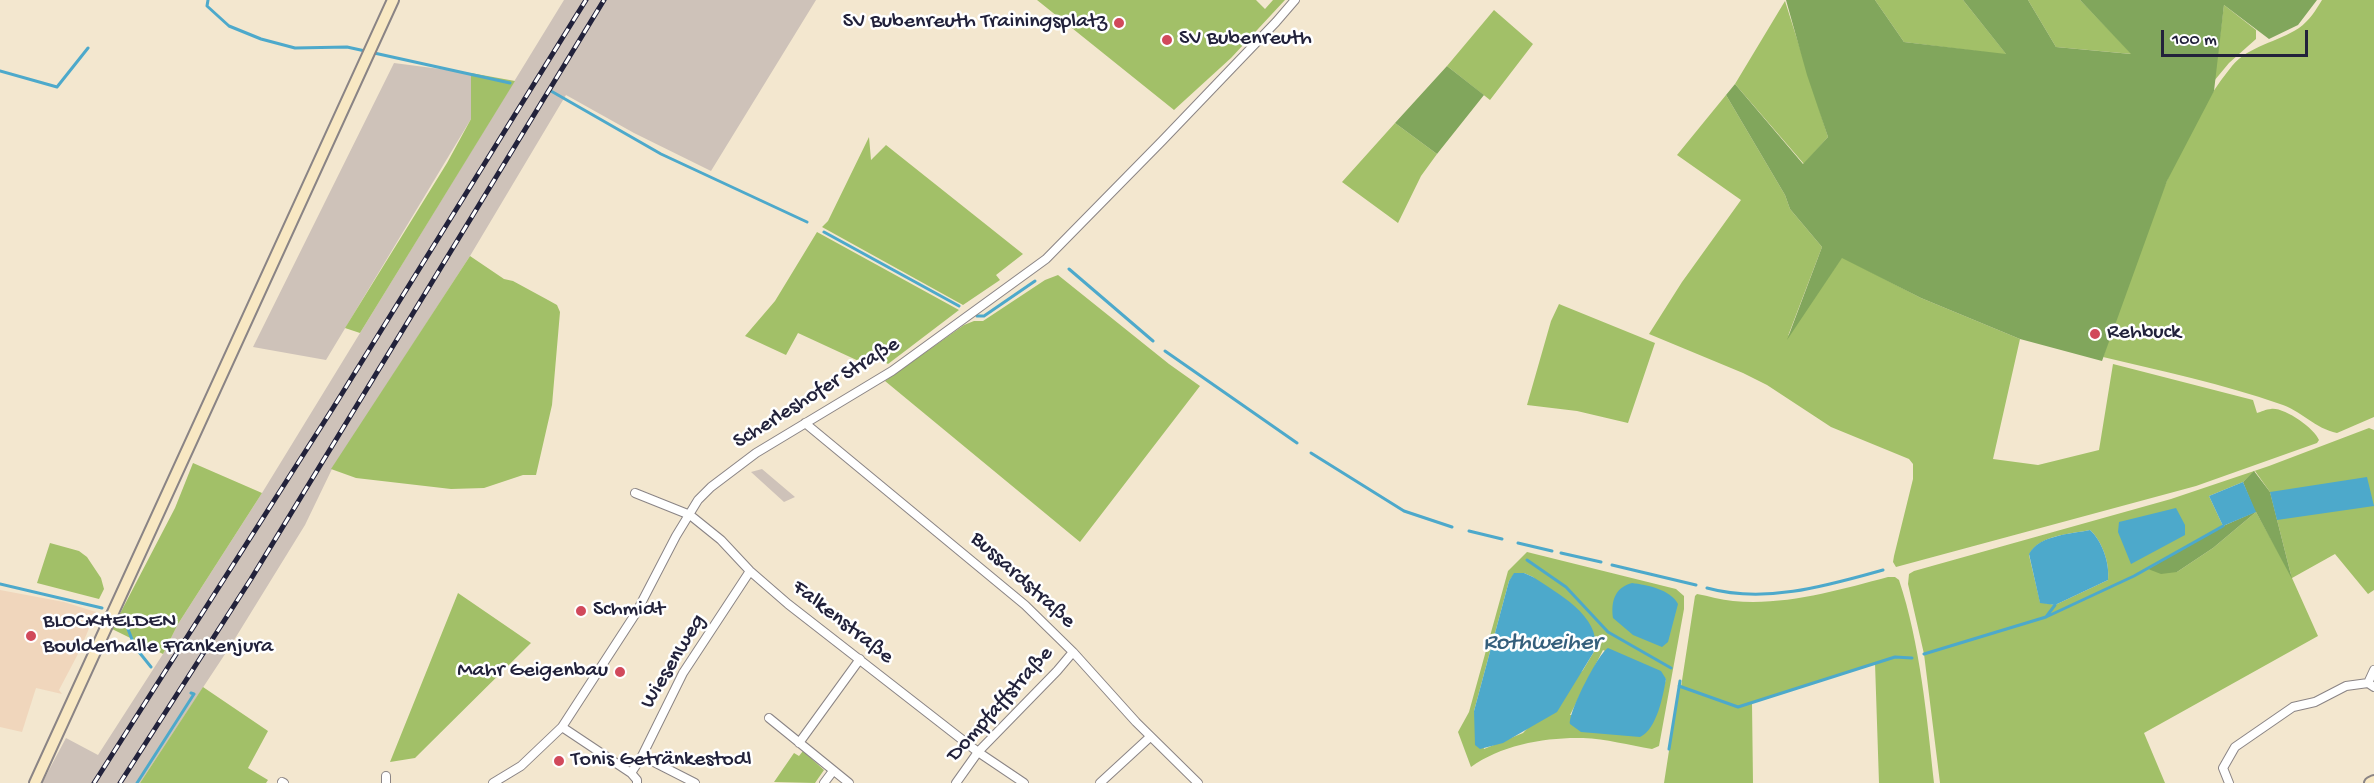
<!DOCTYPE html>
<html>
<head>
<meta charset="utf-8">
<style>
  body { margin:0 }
  #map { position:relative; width:2374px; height:783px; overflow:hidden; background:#f3e7cf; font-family:"Gochi Hand",sans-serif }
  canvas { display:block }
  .scale { position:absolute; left:2161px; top:30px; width:147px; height:27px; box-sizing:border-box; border:3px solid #22223b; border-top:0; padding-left:8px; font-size:18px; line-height:21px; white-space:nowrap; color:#22223b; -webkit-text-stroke:4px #fff; paint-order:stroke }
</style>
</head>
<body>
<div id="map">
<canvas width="2374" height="783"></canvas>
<div class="scale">100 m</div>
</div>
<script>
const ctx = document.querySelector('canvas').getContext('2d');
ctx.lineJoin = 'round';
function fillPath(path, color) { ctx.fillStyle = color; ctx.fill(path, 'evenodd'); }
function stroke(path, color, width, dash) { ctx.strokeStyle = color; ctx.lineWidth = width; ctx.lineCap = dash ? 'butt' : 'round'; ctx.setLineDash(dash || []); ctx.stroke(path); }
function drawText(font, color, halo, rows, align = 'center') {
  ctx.font = font + ' "Gochi Hand",sans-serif'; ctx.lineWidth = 5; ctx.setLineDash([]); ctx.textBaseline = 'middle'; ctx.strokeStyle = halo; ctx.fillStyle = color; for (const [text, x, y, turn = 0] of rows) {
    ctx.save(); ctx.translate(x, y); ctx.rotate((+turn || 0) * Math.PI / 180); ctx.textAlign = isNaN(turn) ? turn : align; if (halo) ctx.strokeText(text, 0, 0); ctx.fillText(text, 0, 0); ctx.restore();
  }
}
const built = new Path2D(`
  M0,590L64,602L96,612L79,652L59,690L62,694L36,688L22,732L0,727Z`);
const industrial = new Path2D(`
  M564,0H816L711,171L634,133L566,95L470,256L332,469L305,525L231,645L140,783H42L66,738L98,755L163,654L178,624L262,493Z
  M394,63L471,73V119L326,360L253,347Z
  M762,469L795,497L784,502L751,472Z`);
const green = new Path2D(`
  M1037,0H1256L1265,9L1273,0H1285L1231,58L1174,110Z
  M1875,0H1963L2007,55L1904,42Z
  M2028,0H2080L2132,54L2056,47Z
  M2322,0H2374V417L2337,433C2316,429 2300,410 2280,404C2223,384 2162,371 2103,357C2136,265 2171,141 2232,66C2248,46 2278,42 2299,28C2309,21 2316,10 2322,0Z
  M1785,1L1828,137L1804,164L1735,84Z
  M2224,5L2256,30V39L2229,63L2214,81Z
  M1494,10L1533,44L1490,100L1447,66Z
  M471,73L515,81L360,333L345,328L447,163L471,119Z
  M1726,95L1785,195L1790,209L1822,247L1788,336L1842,257L1921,298L2020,339L1993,459L2038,465L2099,450L2113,364L2253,400L2257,413C2261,412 2266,409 2271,409C2284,407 2314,428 2319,440L2317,443L2196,486L1896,567L1893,562L1894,556L1913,479V464L1909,459L1831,427L1767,385L1743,373L1649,334L1682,282L1741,200L1677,155Z
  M1395,123L1437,154L1421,176L1398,223L1342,182Z
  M869,137L871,160L886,145L1023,254L996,275L1000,280L963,305L822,227L828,221Z
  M817,232L959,310L888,364L870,352L863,363L798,333L786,355L745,336L775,301Z
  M470,256L504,279L513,281L548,300L557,305L560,312L552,405L536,475H523L484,488L451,489L356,478L331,469Z
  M1058,275L1169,364L1200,386L1080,542L885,381L964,325L974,321H983L1045,280Z
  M1559,304L1655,343L1628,423L1577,411L1527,405L1551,321Z
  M2369,428L2374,430V590L2368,594L2335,554L2292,578L2318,636L2144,733L2165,783H1940L1924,654L1908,584L1909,574L1914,571L2171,499L2269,466ZM2255,471L2270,492L2291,575L2256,512L2213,548L2177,572L2148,569L2223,526L2209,496L2243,482ZM2090,530C2102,541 2110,563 2108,580L2055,605L2040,602L2029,555C2038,535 2071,534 2090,530Z
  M193,463L262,493L178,624L163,654L112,629L175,508Z
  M50,543L79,551L87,557L101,578L104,589L99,599L37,583Z
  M1527,552L1676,589L1684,596V609L1659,746L1652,749C1629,745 1606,739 1583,738C1546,737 1501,745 1471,767L1458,732L1469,712L1508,571ZM1515,573H1524L1533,577L1597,639L1595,650L1583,670L1523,733L1484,749L1474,711L1509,581ZM1603,650L1666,679L1656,714L1570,715Z
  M1888,577H1895L1899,580C1920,643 1927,717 1934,783H1879L1875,663L1752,703L1753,783H1664L1679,686L1681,687L1695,596L1697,594C1709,596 1721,600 1733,601C1785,606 1839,590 1888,577Z
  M458,593L531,643L415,758L390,762Z
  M203,687L268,731L248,768L268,780L266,783H140Z
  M803,751L824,770L815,783L774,782L794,753L799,756Z`);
const forest = new Path2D(`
  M1786,0H1875L1904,42L2006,54L1963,0H2028L2056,47L2131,54L2080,0H2317L2298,25L2269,39L2224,5L2214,91L2167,181L2102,361L2020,339L1921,298L1842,258L1787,340L1822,247L1790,209L1785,195L1726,95L1735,84L1803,164L1828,137L1807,75Z
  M1447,66L1484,95L1437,154L1395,123Z
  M2254,471L2270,492L2292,579L2256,512L2213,548L2177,572L2161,574L2148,569L2223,526L2255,512L2243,482Z`);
const water = new Path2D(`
  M2367,477L2374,506L2277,520L2270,492Z
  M2243,482L2256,512L2223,526L2209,496Z
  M2176,508L2185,525V535L2131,564L2118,532L2119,522Z
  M2090,530C2102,541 2110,563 2108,580L2055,605L2040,603L2029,554C2039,535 2071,534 2090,530Z
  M1514,573H1524L1533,577C1557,593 1601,616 1595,650L1557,712L1503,743L1480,749L1475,745L1474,711L1509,581Z
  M1632,583C1647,585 1670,589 1678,604L1668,642L1662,647L1633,635L1613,618C1611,602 1614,588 1632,583Z
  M1608,648L1661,671L1666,679C1663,696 1657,729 1640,737L1581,732L1570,724C1568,713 1599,652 1608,648Z`);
const stream = new Path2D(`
  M208,0L207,6L229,26L261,39L295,48L347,47L510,83
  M0,71L57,87L88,48
  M551,91L661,154L807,222
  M824,232L959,306
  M1069,269L1153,341
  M977,316H984L1035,281
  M1165,351L1297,443
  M1311,453L1404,511L1452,527
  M1469,531L1502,539
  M1518,543L1552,551
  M1561,553L1601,562
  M1527,560L1566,587L1608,632L1671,668
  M1612,565L1696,585
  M0,584L102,608
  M1707,588C1765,604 1826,586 1883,570
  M2046,617L2134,576L2223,526
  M124,619L135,647L151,667
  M1924,654L2046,617L2055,605
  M1679,686L1738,707L1895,657L1912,658
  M1669,749L1680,681
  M137,783L194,694L191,693`);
const street = new Path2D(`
  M805,423L1025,605L1073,652L1136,722L1198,783
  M635,493L690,515L721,540L750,571L788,604L978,752L1024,783
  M2368,683L2374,670
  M769,718L849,783
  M562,727L631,773L637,780V783
  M799,743L860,659
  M642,756L695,783
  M631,773L642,756L683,673L750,571
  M282,782L284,783
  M386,783V776
  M493,783L521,766L562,727L636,613L676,536L698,500L711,487L756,453L892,371L1046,259L1162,141L1276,22L1295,0
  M824,783L833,771
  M956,783L978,752L1057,671L1073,652
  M1100,783L1150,737
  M2229,783L2223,768L2235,747L2293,707L2315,702L2346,686L2368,683L2374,687`);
const secondary = new Path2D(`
  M35,783L393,0
  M2370,783L2374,781`);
const rail = new Path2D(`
  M94,783L333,408L586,0
  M120,783L251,579L604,0`);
const markers = [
  [1119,23,6,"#d1495b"],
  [1167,40,6,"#d1495b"],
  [2095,334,6,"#d1495b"],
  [581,611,6,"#d1495b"],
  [31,636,6,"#d1495b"],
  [620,672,6,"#d1495b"],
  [559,761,6,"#d1495b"]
];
const poiNames = [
  ["SV Bubenreuth Trainingsplatz",1107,23,"right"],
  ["SV Bubenreuth",1179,40],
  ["Rehbuck",2107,334],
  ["Schmidt",593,611],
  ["BLOCKHELDEN",43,623],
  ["Boulderhalle Frankenjura",43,648],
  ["Mahr Geigenbau",608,672,"right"],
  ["Tonis Getränkestodl",571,761]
];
const streetNames = [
  ["Scherleshofer Straße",817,394,-32],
  ["Bussardstraße",1022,581,42],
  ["Falkenstraße",842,623,38],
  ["Wiesenweg",674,662,-59],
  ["Dompfaffstraße",1001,705,-48]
];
const waterNames = [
  ["Rothweiher",1542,644]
];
fillPath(built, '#f0d6bc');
fillPath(industrial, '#cec2b9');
fillPath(green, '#a2c068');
fillPath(forest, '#81a65c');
fillPath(water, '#4da9cb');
stroke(stream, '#4da9cb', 3);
stroke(street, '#8a8485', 10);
stroke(secondary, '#8a8485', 14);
stroke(street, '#fff', 8);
stroke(secondary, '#f8e8c3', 10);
stroke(rail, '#22223b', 5);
stroke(rail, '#fff', 3, [9]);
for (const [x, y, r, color] of markers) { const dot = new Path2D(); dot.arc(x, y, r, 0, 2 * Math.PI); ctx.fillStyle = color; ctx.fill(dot); stroke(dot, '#fff', 2); }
drawText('22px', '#22223b', '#fff', poiNames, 'left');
drawText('22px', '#22223b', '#fff', streetNames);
drawText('italic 24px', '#355f7c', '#fff', waterNames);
</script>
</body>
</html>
